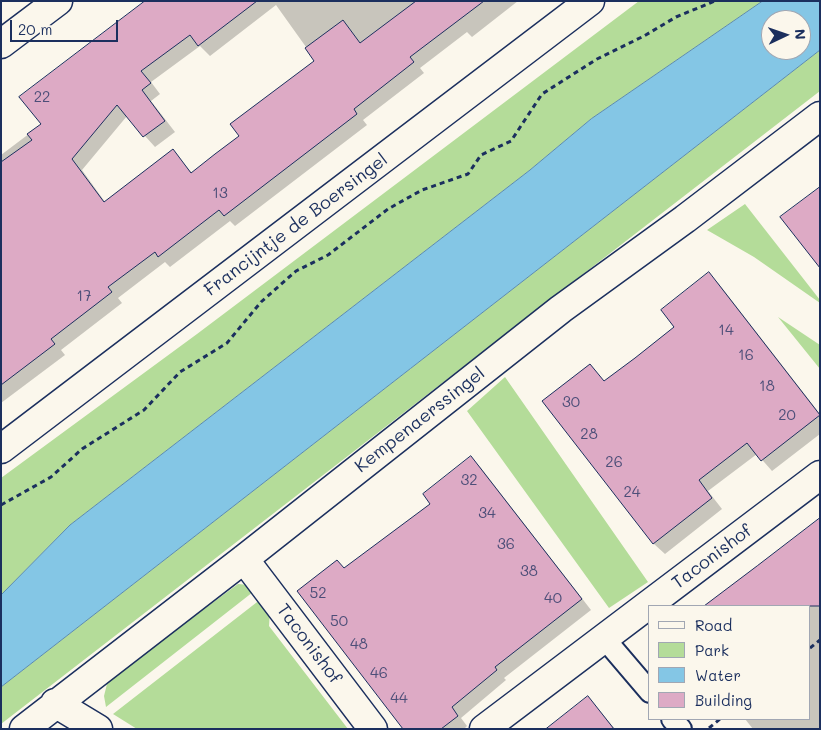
<!DOCTYPE html>
<html>
<head>
<meta charset="utf-8">
<style>
  body { margin:0 }
  #map { position:relative; width:821px; height:730px; overflow:hidden; background:#fbf7ec; font-family:Mali,sans-serif }
  canvas { display:block }
  .frame { position:absolute; inset:0; border:2px solid #1b2f5e; pointer-events:none }
  .legend { position:absolute; left:648px; top:605px; width:162px; height:115px; box-sizing:border-box; background:#fbf7ec; border:1px solid #a1a7b3; margin:0; padding:6px 9px; list-style:none; font-size:15px; color:#1b2f5e }
  .legend li { display:flex; align-items:center; gap:10px; height:25px }
  .legend b { width:25px; border:1px solid #a1a7b3 }
  .north { position:absolute; left:761px; top:10px; width:50px; height:50px; box-sizing:border-box; background:#fbf7ec; border:1px solid #a1a7b3; border-radius:50%; rotate:87deg; font-size:14px; font-weight:700; line-height:20px; text-align:center; color:#1b2f5e }
  .north::after { content:''; display:block; margin:auto; width:18px; height:22px; background:#1b2f5e; clip-path:polygon(50% 0,100% 100%,50% 72%,0 100%) }
  .scale { position:absolute; left:10px; top:20px; width:108px; height:22px; box-sizing:border-box; border:2px solid #1b2f5e; border-top:0; padding-left:6px; font-size:15px; line-height:18px; white-space:nowrap; color:#1b2f5e; -webkit-text-stroke:4px #fbf7ec; paint-order:stroke }
</style>
</head>
<body>
<div id="map">
<canvas width="821" height="730"></canvas>
<div class="frame"></div>
<ul class="legend">
<li><b style="height:6px;background:#fbf7ec"></b>Road</li>
<li><b style="height:14px;background:#b4dc99"></b>Park</li>
<li><b style="height:14px;background:#84c6e5"></b>Water</li>
<li><b style="height:14px;background:#ddaac5"></b>Building</li>
</ul>
<div class="north">N</div>
<div class="scale">20 m</div>
</div>
<script>
const ctx = document.querySelector('canvas').getContext('2d');
ctx.lineJoin = 'round';
function fillPath(path, color) { ctx.fillStyle = color; ctx.fill(path, 'evenodd'); }
function stroke(path, color, width, dash) { ctx.strokeStyle = color; ctx.lineWidth = width; ctx.lineCap = dash ? 'butt' : 'round'; ctx.setLineDash(dash || []); ctx.stroke(path); }
function drawText(font, color, halo, rows, align = 'center') {
  ctx.font = font + ' Mali,sans-serif'; ctx.lineWidth = 5; ctx.setLineDash([]); ctx.textBaseline = 'middle'; ctx.strokeStyle = halo; ctx.fillStyle = color; for (const [text, x, y, turn = 0] of rows) {
    ctx.save(); ctx.translate(x, y); ctx.rotate((+turn || 0) * Math.PI / 180); ctx.textAlign = isNaN(turn) ? turn : align; if (halo) ctx.strokeText(text, 0, 0); ctx.fillText(text, 0, 0); ctx.restore();
  }
}
const green = new Path2D(`
  M639,1H763L591,119L530,170L70,525L1,595V478L197,334Z
  M820,50V91L1,724V687Z
  M745,204L820,300V303L754,257L707,230Z
  M778,317L820,345V369Z
  M505,377L648,582L609,608L467,411Z
  M238,584L248,585L253,592L106,707L104,696L108,680Z
  M261,599L270,610L269,626L348,729H137L113,714Z`);
const water = new Path2D(`
  M763,1H820V50L1,687V595L70,525L530,170L591,119ZM771,20H801V50H771Z`);
const shadow = new Path2D(`
  M146,1H518L472,37L467,32L420,68L424,73L363,120L367,125L235,226L230,221L170,267L165,262L118,298L122,303L61,350L65,355L1,403V155L42,124ZM276,5L316,61L241,136L192,173L173,151L105,202L82,170L127,116L155,147L175,132L151,101L160,94L151,82L200,46L210,56Z
  M709,274L719,284L820,414V434L772,471L757,454L708,491L722,509L665,554L654,544L544,402L590,366L605,382L676,327Z
  M471,458L481,468L591,610L504,678L506,680L461,718L467,726L464,729H405L345,569L432,504Z
  M820,519V729H753L745,719H810V606H707Z
  M588,697L615,729H548Z`);
const building = new Path2D(`
  M145,1H257L198,46L190,35L141,71L151,83L142,90L165,121L143,137L117,105L72,159L104,202L173,149L191,173L215,154L239,136L230,124L314,61L305,48L343,20L360,43L416,1H484L410,57L414,62L354,109L357,114L224,216L219,210L158,257L155,252L108,287L112,292L51,339L55,344L1,385V162L32,140L27,134L41,124L19,97Z
  M820,187V268L780,217Z
  M709,272L820,415L761,461L747,443L699,480L712,498L653,544L542,401L590,364L604,381L635,358L674,327L661,310Z
  M471,456L582,599L495,667L497,670L452,707L458,716L441,729H403L297,591L337,560L344,568L430,504L423,494Z
  M820,518V606H704L757,566Z
  M588,696L614,729H546Z`);
const path = new Path2D(`
  M1,505L51,477L82,449L144,410L180,372L227,343L261,302L296,271L328,255L388,209L422,190L468,174L481,155L511,141L542,94L597,59L644,36L676,17L715,1
  M810,648L820,640
  M709,728L720,719`);
const lane = new Path2D(`
  M604,638L650,692
  M672,719L681,729`);
const street = new Path2D(`
  M1,44L58,1
  M1,449L590,1
  M244,559L373,729
  M55,703L98,729
  M24,729L244,559L561,309L685,219L820,116
  M484,729L820,475`);
const numberNames = [
  ["22",42,97],
  ["13",220,193],
  ["17",84,296],
  ["14",726,330],
  ["16",746,355],
  ["18",767,386],
  ["30",571,402],
  ["20",787,415],
  ["28",589,434],
  ["26",614,462],
  ["32",469,480],
  ["24",632,492],
  ["34",487,513],
  ["36",506,544],
  ["38",529,571],
  ["52",318,593],
  ["40",553,598],
  ["50",339,621],
  ["48",359,644],
  ["46",379,673],
  ["44",399,698]
];
const streetNames = [
  ["Francijntje de Boersingel",296,225,-37],
  ["Kempenaerssingel",420,420,-38],
  ["Taconishof",712,557,-37],
  ["Taconishof",309,644,53]
];
fillPath(green, '#b4dc99');
fillPath(water, '#84c6e5');
stroke(water, '#5a8aaf', 1);
fillPath(shadow, '#0003');
fillPath(building, '#ddaac5');
stroke(building, '#1b2f5e', 1);
stroke(lane, '#1b2f5e', 24);
stroke(street, '#1b2f5e', 31);
stroke(path, '#1b2f5e', 3, [5, 4]);
stroke(lane, '#fbf7ec', 20);
stroke(street, '#fbf7ec', 28);
drawText('15px', '#4c4e78', null, numberNames);
drawText('18px', '#1b2f5e', '#fbf7ec', streetNames);
</script>
</body>
</html>
